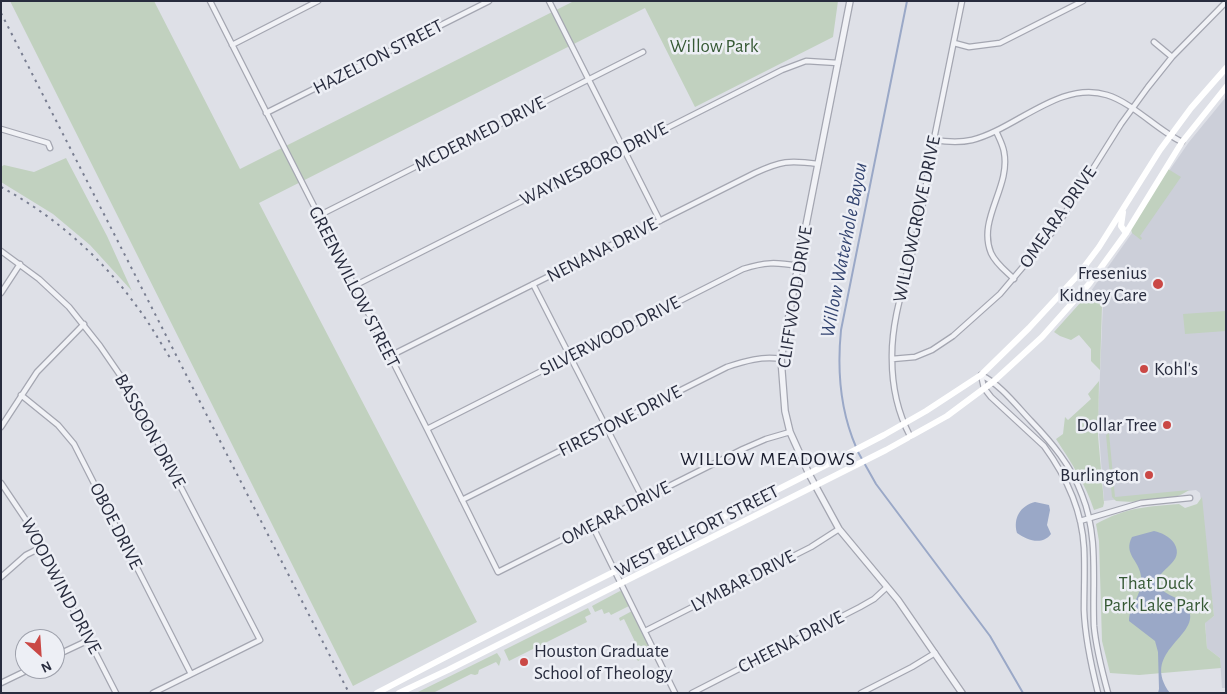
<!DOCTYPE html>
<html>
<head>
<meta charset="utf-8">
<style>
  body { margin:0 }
  #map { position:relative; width:1227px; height:694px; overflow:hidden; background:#dee0e7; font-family:"Alegreya Sans",sans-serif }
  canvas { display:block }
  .frame { position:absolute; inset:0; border:2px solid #282c3e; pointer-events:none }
  .north { position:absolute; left:15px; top:629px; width:50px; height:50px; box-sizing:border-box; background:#edeff5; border:1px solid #9ea1ac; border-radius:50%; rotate:154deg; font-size:14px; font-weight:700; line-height:20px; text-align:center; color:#282c3e }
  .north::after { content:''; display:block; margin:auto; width:18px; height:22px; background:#ca4845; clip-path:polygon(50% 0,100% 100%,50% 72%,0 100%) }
</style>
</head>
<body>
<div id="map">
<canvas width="1227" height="694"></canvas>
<div class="frame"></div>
<div class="north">N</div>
</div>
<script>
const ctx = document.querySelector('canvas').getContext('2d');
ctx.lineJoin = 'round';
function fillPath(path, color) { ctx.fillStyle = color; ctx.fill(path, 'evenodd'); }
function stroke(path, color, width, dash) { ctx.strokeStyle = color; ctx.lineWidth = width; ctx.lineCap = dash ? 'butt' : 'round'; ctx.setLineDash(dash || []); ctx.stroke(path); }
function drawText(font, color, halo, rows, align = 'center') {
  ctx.font = font + ' "Alegreya Sans",sans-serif'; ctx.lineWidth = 5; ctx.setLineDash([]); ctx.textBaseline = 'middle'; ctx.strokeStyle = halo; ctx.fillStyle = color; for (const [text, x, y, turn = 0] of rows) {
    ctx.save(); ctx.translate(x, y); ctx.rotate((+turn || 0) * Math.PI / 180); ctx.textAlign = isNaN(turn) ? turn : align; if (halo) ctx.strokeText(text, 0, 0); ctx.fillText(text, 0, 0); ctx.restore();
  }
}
const built = new Path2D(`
  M1226,97V688H1222L1220,658L1207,648L1205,622L1214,616L1200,493L1196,490L1104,501L1098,420L1103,304L1091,291L1132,233L1169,171L1189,142Z`);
const green = new Path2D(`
  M10,1H154L240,169L574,1H838L833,37L695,107L645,8L259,203L477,622L353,686Z
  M66,158L107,236L132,291L90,245L53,214L1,182V167L4,165L34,172Z
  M1168,169L1181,177L1140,236L1142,238L1141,240L1132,233L1131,229Z
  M1090,292L1102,305L1100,370L1091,361V349L1079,335L1071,340L1060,336L1054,332Z
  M1226,311V331L1185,334L1183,314Z
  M1099,381L1098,436L1104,503L1103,507L1094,510C1086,485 1071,462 1056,439L1063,434L1065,417L1068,420L1091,399L1088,394Z
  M1109,433L1115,497L1189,490C1174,502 1134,503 1116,501L1112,497L1106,435Z
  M1202,497L1214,616L1205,623L1207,648L1220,658L1221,668L1139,675L1110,673L1102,641L1099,541L1096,524C1127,507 1145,507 1179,504L1185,508L1197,504Z
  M620,591L623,592L629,606L611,615L609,612L604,614L602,609L595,612L592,606Z
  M588,608L591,614L585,617L587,622L509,661L504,650Z
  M632,611L652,650L648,655L638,661L636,658L641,654L624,619L620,621L619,618Z
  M497,653L501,659L499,666L496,662L479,670L478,674L475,675L471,674L433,693H416Z`);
const water = new Path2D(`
  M1035,502L1049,505L1050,510L1047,525L1051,534C1042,546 1027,540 1017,533C1013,518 1020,506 1035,502Z
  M1154,531C1162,533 1169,536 1174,543C1186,563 1157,568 1157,584C1164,598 1187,596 1190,614C1194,638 1141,654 1170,693H1158L1159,689L1158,652L1155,641L1129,621C1129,605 1143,596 1141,576C1139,560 1123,554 1132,537Z`);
const stream = new Path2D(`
  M856,447C840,410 837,370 841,330L907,1
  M858,452L876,484L990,636L1023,693`);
const minor = new Path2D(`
  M210,1L427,429L498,572L743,449L766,439L790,432
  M549,1L660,221
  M1154,42L1172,57
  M954,43L969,47L1000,43L1083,1
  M232,45L318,1
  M266,113L489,1
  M1,129L48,143L50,148
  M996,131C999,138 1003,145 1004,152C1011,187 977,219 991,253C996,264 1006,271 1014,279
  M934,140C947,142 959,143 972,140C1016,129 1060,80 1107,95C1133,103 1157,130 1182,142
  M318,216L643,52
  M1,251L39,279L69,307L100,346L131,391L260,640L153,693
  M533,284L643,499
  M354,286L782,70L806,61L838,63
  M1,293L20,264
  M390,356L755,173C781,161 789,160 818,164
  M892,359L915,357L932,350L953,336L1000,294L1055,229L1121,124L1148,87L1172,57L1226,2
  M981,375C1001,385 1015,404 1031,421C1052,443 1071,465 1082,495C1099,537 1092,582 1094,626C1096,648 1102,671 1108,693
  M981,375L984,388L991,397L1044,446C1066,476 1082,511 1084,548C1085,569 1084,589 1084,610C1085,638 1091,665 1098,693
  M21,395L58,425L74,444L191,674
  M1,427L37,372L84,324
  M427,429L743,269C765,262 776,262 798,266
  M910,436C898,413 892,386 892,359C891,316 908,274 917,233C924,202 928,170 934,139C943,93 953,47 962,1
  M1,483L32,529L116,693
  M462,500L727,367C745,361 762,356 781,359
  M1080,521L1141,503L1190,498
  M592,525L675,693
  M1,577L26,555L42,547
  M645,631L811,547L839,529
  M55,656L89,640
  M1,683L30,669
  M692,693L860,607L874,599L887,587
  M861,693L912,667L935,653`);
const tertiary = new Path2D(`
  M850,1L798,266L781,359L785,411L790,432L809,474L839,529L898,600L962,693`);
const secondary = new Path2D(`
  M1123,212L1121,226L1126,233
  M377,693C544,604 716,523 884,435L926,411L981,375L1029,328L1078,275L1099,247L1160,150L1191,108L1226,68
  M399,693L448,670L886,450L947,416L994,381L1042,337L1089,284L1126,233L1182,142L1226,87`);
const rail = new Path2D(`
  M1,13L349,693
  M1,187C53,215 100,256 135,304C149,322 160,342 172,361`);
const markers = [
  [1158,284,6,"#ca4845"],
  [1144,369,5,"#ca4845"],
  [1167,425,5,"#ca4845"],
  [1149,475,5,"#ca4845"],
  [524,662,5,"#ca4845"]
];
const parkNames = [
  ["Willow Park",714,46],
  ["That Duck",1156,583],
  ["Park Lake Park",1156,605]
];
const streetNames = [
  ["HAZELTON STREET",378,57,-27],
  ["MCDERMED DRIVE",480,134,-27],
  ["WAYNESBORO DRIVE",594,164,-27],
  ["OMEARA DRIVE",1058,217,-55],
  ["WILLOWGROVE DRIVE",917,219,-78],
  ["NENANA DRIVE",602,250,-27],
  ["GREENWILLOW STREET",354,287,63],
  ["CLIFFWOOD DRIVE",795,297,-81],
  ["SILVERWOOD DRIVE",610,336,-27],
  ["FIRESTONE DRIVE",620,421,-27],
  ["BASSOON DRIVE",150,431,61],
  ["OMEARA DRIVE",616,513,-27],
  ["OBOE DRIVE",116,526,63],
  ["WEST BELLFORT STREET",697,531,-27],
  ["LYMBAR DRIVE",743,581,-27],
  ["WOODWIND DRIVE",61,586,62],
  ["CHEENA DRIVE",791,642,-27]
];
const poiNames = [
  ["Fresenius",1147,273],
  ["Kidney Care",1147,295],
  ["Kohl's",1154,369,"left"],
  ["Dollar Tree",1157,425],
  ["Burlington",1139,475],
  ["Houston Graduate",534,651,"left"],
  ["School of Theology",534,673,"left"]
];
const waterNames = [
  ["Willow Waterhole Bayou",844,250,-79]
];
const neighbourhoodNames = [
  ["WILLOW MEADOWS",768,459]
];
fillPath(built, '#cccfd9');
fillPath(green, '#c1d1bf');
fillPath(water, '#9aa8c7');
stroke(stream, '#9aa8c7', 2);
stroke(minor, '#a4a6b1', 7);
stroke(tertiary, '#a4a6b1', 8);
stroke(minor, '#f1f2f6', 4.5);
stroke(tertiary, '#f1f2f6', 5.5);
stroke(secondary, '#fff', 6);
stroke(rail, '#787d90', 2, [2.5, 5]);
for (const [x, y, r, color] of markers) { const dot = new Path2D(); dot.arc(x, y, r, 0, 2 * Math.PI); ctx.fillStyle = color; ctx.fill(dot); stroke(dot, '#edeff5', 2); }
drawText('19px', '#365935', '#edeff5', parkNames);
drawText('19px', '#282c3e', '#edeff5', streetNames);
drawText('19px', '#282c3e', '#edeff5', poiNames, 'right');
drawText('italic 20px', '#334470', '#edeff5', waterNames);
ctx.letterSpacing = '1px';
drawText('20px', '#1a1d2e', '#edeff5', neighbourhoodNames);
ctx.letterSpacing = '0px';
</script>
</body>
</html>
